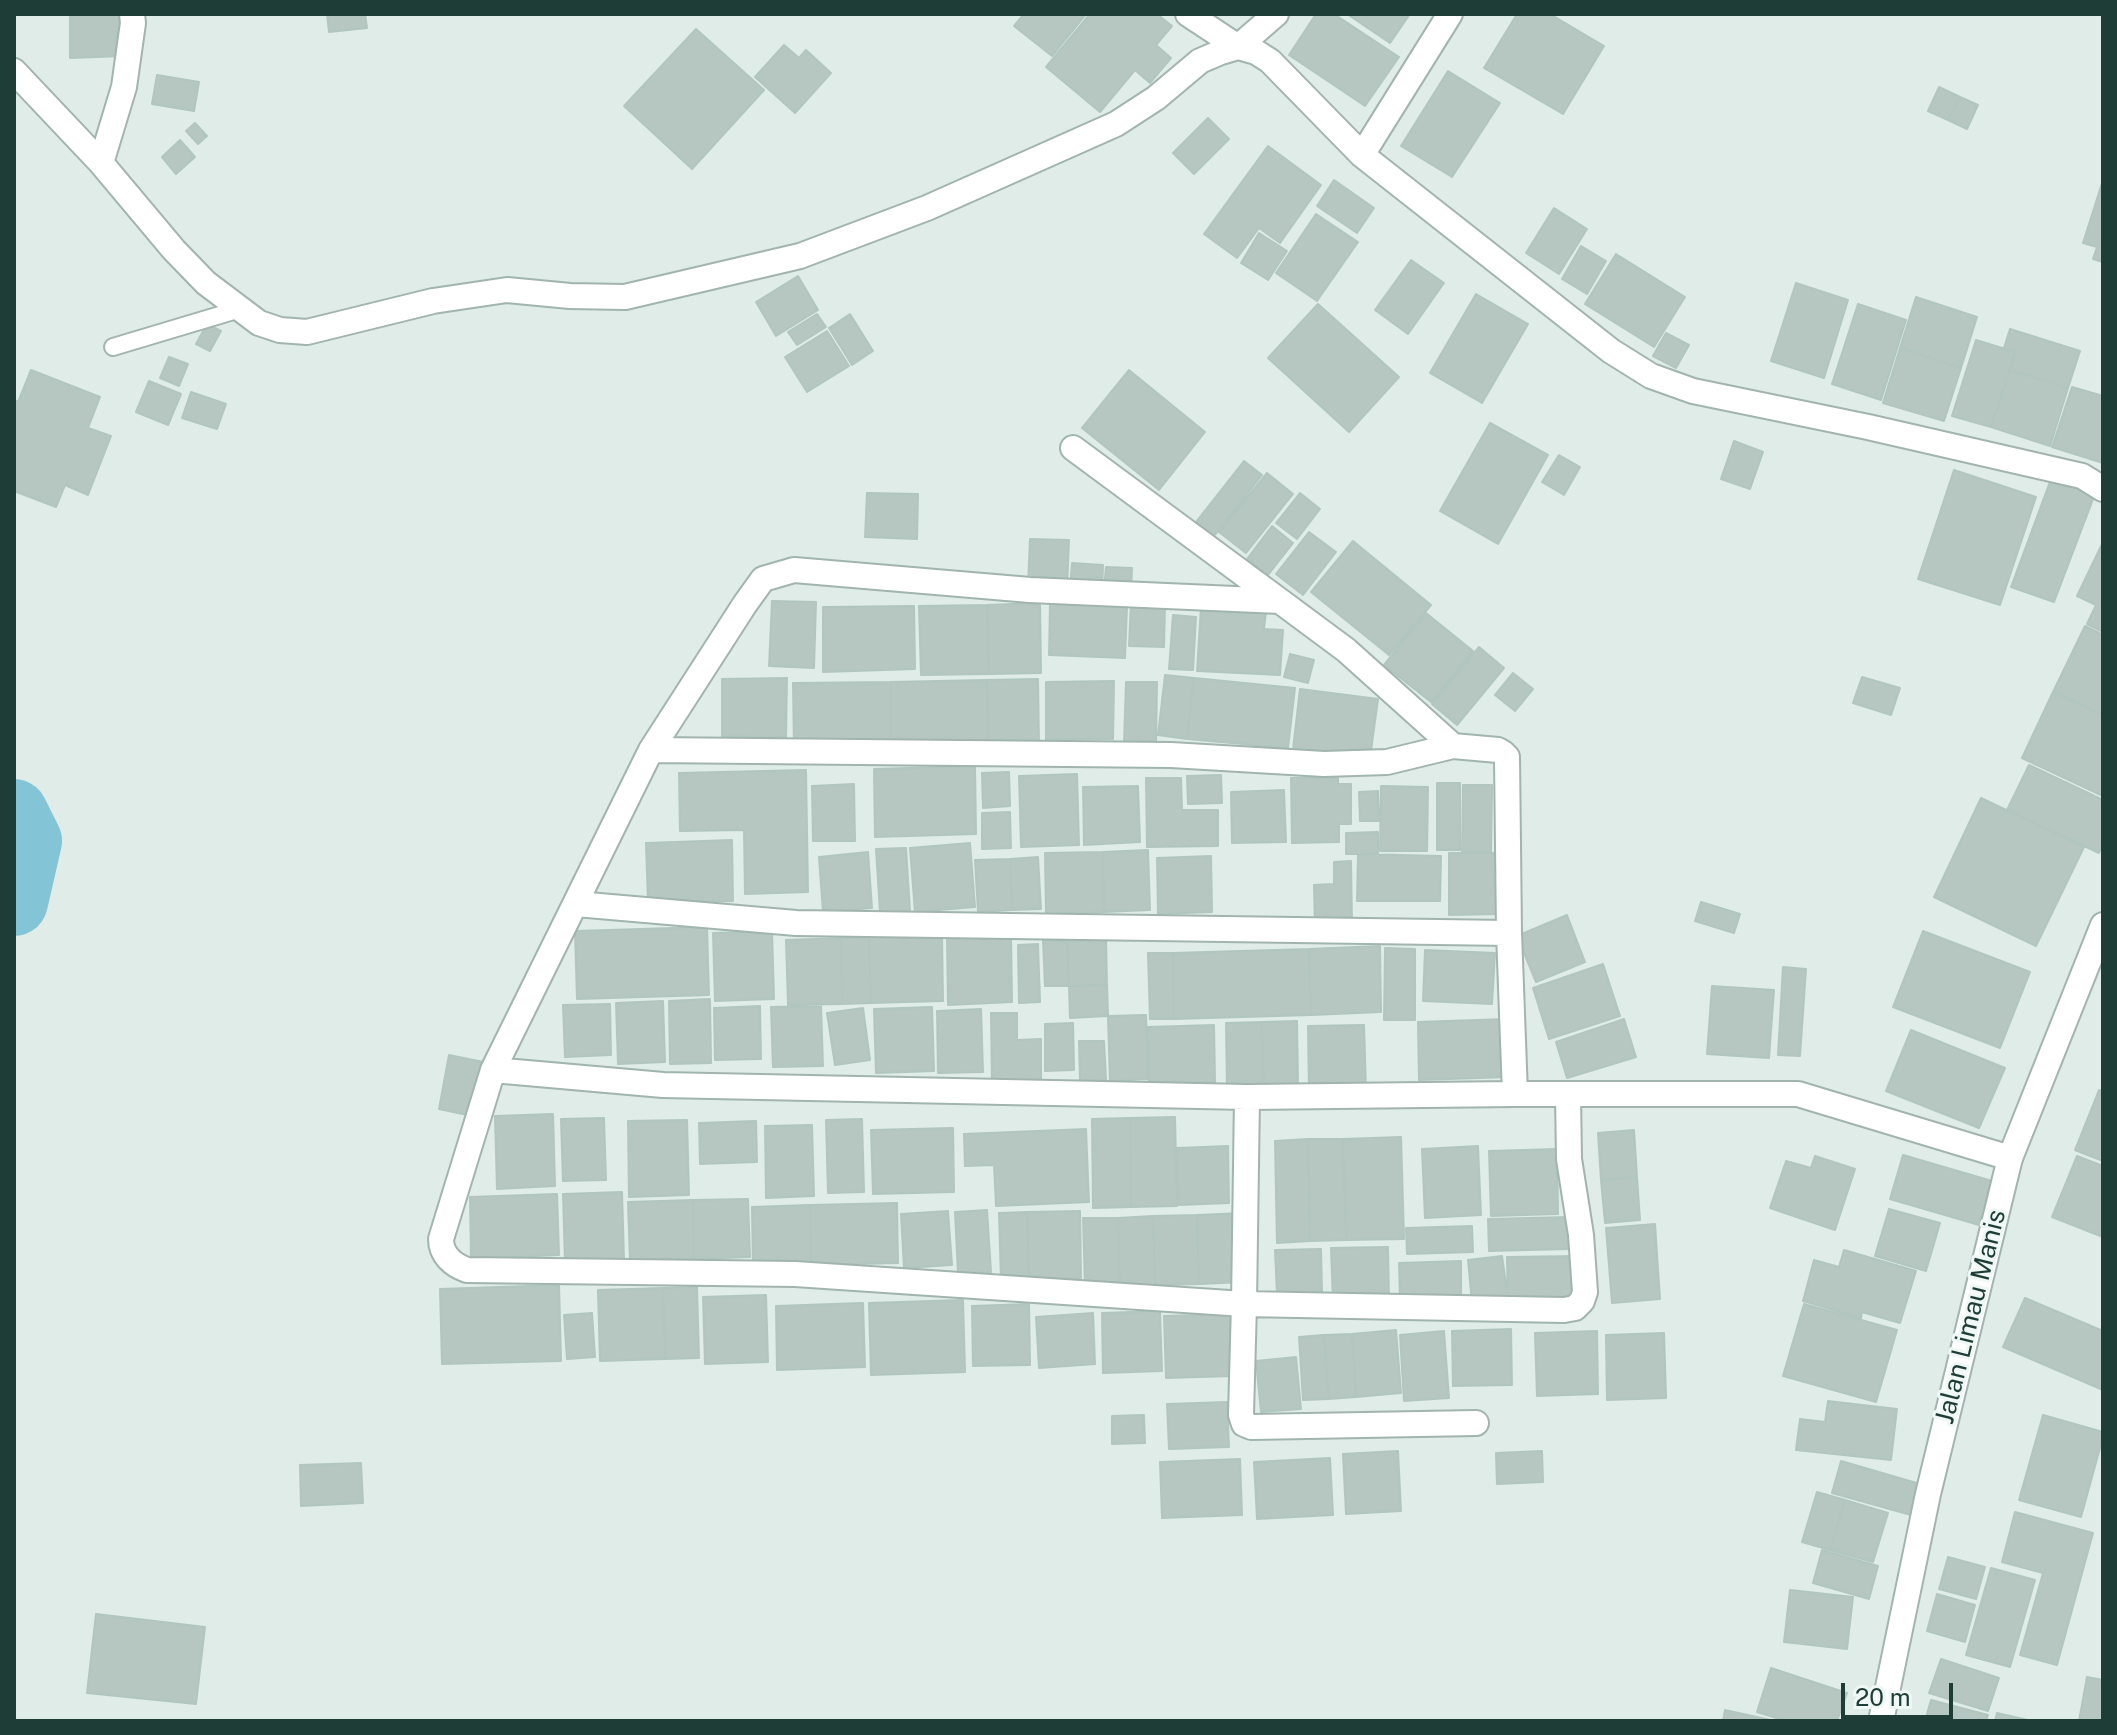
<!DOCTYPE html>
<html>
<head>
<meta charset="utf-8">
<style>
  body { margin:0 }
  #map { position:relative; width:2117px; height:1735px; overflow:hidden; background:#dfece7; font-family:"Public Sans",sans-serif }
  canvas { display:block }
  .frame { position:absolute; inset:0; border:16px solid #1f3d37; pointer-events:none }
  .scale { position:absolute; left:1841px; top:1683px; width:112px; height:36px; box-sizing:border-box; border:4px solid #1f3d37; border-top:0; padding-left:10px; font-size:24px; line-height:28px; white-space:nowrap; color:#1f3d37; -webkit-text-stroke:6px #f0f8f5; paint-order:stroke }
</style>
</head>
<body>
<div id="map">
<canvas width="2117" height="1735"></canvas>
<div class="frame"></div>
<div class="scale">20 m</div>
</div>
<script>
const ctx = document.querySelector('canvas').getContext('2d');
ctx.lineJoin = 'round';
function stroke(path, color, width, dash) { ctx.strokeStyle = color; ctx.lineWidth = width; ctx.lineCap = dash ? 'butt' : 'round'; ctx.setLineDash(dash || []); ctx.stroke(path); }
function fillPath(path, color) { ctx.fillStyle = color; ctx.fill(path, 'evenodd'); }
function drawText(font, color, halo, rows, align = 'center') {
  ctx.font = font + ' "Public Sans",sans-serif'; ctx.lineWidth = 6; ctx.setLineDash([]); ctx.textBaseline = 'middle'; ctx.strokeStyle = halo; ctx.fillStyle = color; for (const [text, x, y, turn = 0] of rows) {
    ctx.save(); ctx.translate(x, y); ctx.rotate((+turn || 0) * Math.PI / 180); ctx.textAlign = isNaN(turn) ? turn : align; if (halo) ctx.strokeText(text, 0, 0); ctx.fillText(text, 0, 0); ctx.restore();
  }
}
const river = new Path2D(`
  M14,813L28,841L14,902`);
const building = new Path2D(`
  M70,14H122L123,56L70,58Z
  M327,14H365L367,28L329,32Z
  M1024,14H1086L1052,56L1014,26Z
  M1090,14H1157L1172,26L1156,45L1171,58L1150,83L1135,70L1100,112L1046,67Z
  M1316,14H1334L1399,57L1365,106L1289,55Z
  M1347,14H1410L1390,43Z
  M1517,14H1550L1604,46L1563,114L1484,68Z
  M696,29L764,90L692,169L624,106Z
  M784,45L799,58L806,50L831,73L795,113L755,77Z
  M1448,71L1500,103L1452,177L1401,146Z
  M157,75L199,82L194,111L152,104Z
  M1939,87L1960,97L1948,120L1928,111Z
  M1960,97L1978,105L1967,129L1948,120Z
  M1208,118L1229,139L1194,174L1173,153Z
  M195,123L207,136L198,144L186,131Z
  M180,140L195,157L176,174L162,157Z
  M1268,146L1321,185L1280,243L1259,228L1237,258L1204,234Z
  M1334,180L1374,208L1357,233L1317,206Z
  M2103,180V262L2093,259L2097,247L2083,243Z
  M1554,208L1587,229L1559,274L1526,253Z
  M1316,214L1358,242L1317,301L1276,273Z
  M1259,233L1287,251L1268,280L1241,263Z
  M1581,246L1606,261L1587,294L1562,279Z
  M1616,254L1685,297L1654,347L1585,304Z
  M1411,260L1444,283L1408,334L1375,310Z
  M798,276L818,310L776,336L756,302Z
  M1796,283L1848,300L1824,378L1771,361Z
  M1476,294L1528,324L1482,403L1430,373Z
  M1916,297L1977,317L1961,368L1900,348Z
  M1318,304L1399,377L1349,432L1268,358Z
  M1858,304L1906,320L1881,400L1832,384Z
  M817,314L826,327L797,345L788,332Z
  M850,314L873,351L852,365L829,328Z
  M207,324L221,331L210,351L196,344Z
  M2010,329L2080,351L2068,388L2010,370L2015,352L2004,348Z
  M827,331L849,366L807,392L785,357Z
  M1666,333L1689,345L1676,368L1653,356Z
  M1976,340L2015,352L1991,427L1952,416Z
  M1900,348L1961,368L1944,421L1883,403Z
  M169,357L188,364L179,386L160,378Z
  M31,370L100,397L88,428L111,436L88,495L65,485L56,507L14,491V400L18,402Z
  M1129,370L1205,432L1159,490L1082,428Z
  M2010,370L2068,388L2050,446L1991,427Z
  M149,381L181,394L168,425L136,412Z
  M2072,387L2103,396V463L2052,447Z
  M191,392L226,404L217,429L182,418Z
  M1490,423L1548,455L1498,544L1440,511Z
  M1734,441L1763,452L1750,489L1721,479Z
  M1559,455L1580,467L1564,495L1542,482Z
  M1244,461L1262,475L1215,535L1196,522Z
  M1954,470L2036,497L2000,605L1918,579Z
  M1267,473L1293,494L1246,553L1219,532Z
  M2051,479L2095,494L2054,602L2011,587Z
  M867,493L918,494L917,539L865,537Z
  M1300,493L1320,509L1297,539L1276,523Z
  M1272,526L1293,543L1268,575L1247,559Z
  M1309,532L1336,552L1303,595L1276,574Z
  M1030,539L1069,540L1067,588L1028,587Z
  M1353,541L1431,605L1389,655L1311,592Z
  M2103,542V632L2087,624L2096,605L2077,596Z
  M1072,563L1103,565L1102,591L1070,589Z
  M1106,567L1132,568L1131,592L1104,590Z
  M772,601L816,602L814,668L769,666Z
  M1131,602L1165,603L1164,647L1129,646Z
  M1040,603L1041,673L989,674L987,605Z
  M1050,604L1127,606L1125,658L1049,655Z
  M987,605L989,674L921,675L919,606Z
  M914,606L915,669L823,672V607Z
  M1201,607L1266,611L1264,629L1283,630L1280,675L1197,671Z
  M1426,613L1473,651L1431,702L1384,665Z
  M1173,615L1196,617L1193,670L1169,669Z
  M2085,626L2103,635V715L2053,692Z
  M1479,647L1504,668L1457,725L1432,704Z
  M1290,654L1314,660L1308,683L1284,677Z
  M1513,673L1533,689L1515,711L1495,695Z
  M1165,675L1194,678L1187,739L1158,735Z
  M1862,677L1900,688L1891,715L1853,703Z
  M787,678L786,737L722,736V679Z
  M1194,678L1295,688L1288,748L1187,739Z
  M1038,679L1039,746L988,747L987,680Z
  M987,680L988,747L891,748V682Z
  M1114,681L1113,739H1046V682Z
  M891,682V748L794,749L793,683Z
  M1126,682H1157L1156,745L1124,744Z
  M1300,689L1378,699L1370,758L1293,749Z
  M2053,692L2103,715V796L2022,758Z
  M2029,765L2103,800V843L2099,853L2007,810Z
  M975,766L976,834L875,837L874,769Z
  M806,770L808,892L745,894L744,830L680,831L679,773Z
  M1009,772L1010,806L983,808L982,773Z
  M1077,774L1079,845L1021,847L1019,776Z
  M1221,775L1222,803L1188,804L1187,776Z
  M1146,778H1181L1182,810H1218V846L1147,847Z
  M1291,778H1338V784H1351V824H1339V842L1292,843Z
  M1437,783H1460V850H1437Z
  M854,784L855,841H813L812,786Z
  M1463,785H1492L1491,852H1462Z
  M1138,786L1140,842L1084,845L1083,787Z
  M1381,786L1428,787L1427,851H1380Z
  M1284,790L1286,842L1232,843L1231,792Z
  M1378,791L1379,821H1360L1359,792Z
  M1981,798L2084,847L2036,946L1934,897Z
  M1010,812L1011,848L982,849V813Z
  M1378,832V854H1346V833Z
  M732,840L733,901L648,903L646,843Z
  M970,843L975,907L915,912L910,848Z
  M906,848L910,911L880,912L876,849Z
  M1148,850L1150,910L1104,912L1103,852Z
  M868,852L872,908L823,912L819,857Z
  M1103,852L1104,912L1046,914L1045,853Z
  M1449,853H1503V914L1449,915Z
  M1358,854L1441,856L1440,901H1357Z
  M1211,856L1212,912L1158,914L1157,858Z
  M1038,857L1041,909L1012,910L1010,859Z
  M1010,859L1012,910L978,912L975,860Z
  M1351,861L1352,925L1315,926L1314,885L1334,884V862Z
  M1701,902L1740,914L1734,933L1695,921Z
  M1567,915L1585,962L1536,982L1517,936Z
  M707,927L709,995L577,999L575,931Z
  M772,931L774,999L715,1001L713,933Z
  M1923,931L2030,972L2000,1048L1893,1007Z
  M942,935L943,1001L871,1003L869,937Z
  M1011,936L1012,1002L948,1005L947,938Z
  M869,937L871,1003L842,1004L841,938Z
  M841,938L842,1004L788,1005L786,940Z
  M1106,939L1107,985L1069,986L1067,941Z
  M1043,941H1067L1069,986H1045Z
  M1038,944L1040,1002L1019,1003L1018,945Z
  M1380,946L1381,1012L1311,1015L1309,949Z
  M1385,948L1415,949V1020H1384Z
  M1309,949L1311,1015L1174,1019L1173,953Z
  M1425,950L1495,953L1492,1004L1423,1001Z
  M1148,953H1173L1174,1019H1150Z
  M1603,964L1620,1016L1549,1039L1533,988Z
  M1783,967L1806,969L1800,1056L1778,1055Z
  M1107,985L1108,1016L1070,1018L1069,986Z
  M1712,986L1774,990L1769,1058L1707,1054Z
  M710,999L711,1063L670,1064L669,1001Z
  M663,1001L665,1062L618,1064L616,1003Z
  M610,1004L611,1055L565,1057L563,1005Z
  M760,1006L761,1059L715,1060L714,1008Z
  M821,1006L823,1066L773,1067L771,1007Z
  M932,1007L934,1071L876,1073L874,1009Z
  M863,1008L870,1060L835,1065L827,1013Z
  M981,1009L983,1072L938,1073L937,1011Z
  M991,1013H1017V1040L1041,1039V1083H992Z
  M1146,1015L1148,1079L1110,1081L1108,1016Z
  M1506,1019L1508,1077L1419,1080L1418,1022Z
  M1624,1019L1636,1057L1567,1078L1556,1042Z
  M1297,1021L1298,1086L1264,1087L1262,1022Z
  M1262,1022L1264,1087L1227,1088L1226,1023Z
  M1073,1023L1074,1070L1045,1071V1024Z
  M1214,1025L1215,1082L1149,1084L1148,1027Z
  M1364,1025L1366,1090L1309,1092L1308,1026Z
  M1911,1030L2005,1068L1979,1128L1886,1091Z
  M1079,1041H1104L1106,1080H1080Z
  M449,1055L488,1063L477,1117L439,1109Z
  M2099,1090L2103,1092V1161L2075,1150Z
  M553,1114L555,1186L497,1189L495,1116Z
  M1175,1117L1177,1206L1131,1207L1130,1118Z
  M604,1118L606,1180L563,1181L561,1119Z
  M1130,1118L1131,1207L1093,1208L1092,1119Z
  M862,1119L864,1192L828,1193L826,1120Z
  M687,1120L689,1195L629,1197L628,1121Z
  M756,1121L757,1162L700,1164L699,1123Z
  M812,1125L814,1196L766,1198L765,1126Z
  M953,1128L954,1192L873,1194L871,1130Z
  M1086,1129L1089,1202L996,1206L994,1165L965,1166L964,1134Z
  M1634,1130L1637,1177L1601,1180L1598,1133Z
  M1401,1137L1404,1239L1346,1240L1343,1139Z
  M1308,1139H1343L1346,1240L1310,1241Z
  M1308,1139L1310,1241L1277,1243L1275,1141Z
  M1228,1146L1229,1203L1179,1205L1177,1148Z
  M1478,1146L1481,1215L1425,1218L1422,1149Z
  M1557,1149L1558,1214L1491,1216L1489,1151Z
  M1903,1155L1992,1181L1979,1225L1890,1199Z
  M1815,1156L1855,1169L1835,1230L1770,1208L1786,1161L1811,1168Z
  M2077,1156L2103,1166V1237L2052,1217Z
  M1637,1177L1640,1220L1605,1223L1601,1180Z
  M622,1192L624,1260L565,1262L563,1194Z
  M557,1194L559,1255L471,1259L470,1197Z
  M748,1199L750,1257L694,1259L693,1200Z
  M693,1200L694,1259L630,1261L628,1202Z
  M897,1203L898,1263L811,1265L810,1205Z
  M810,1205L811,1265L753,1268L752,1207Z
  M1889,1209L1940,1223L1926,1271L1875,1256Z
  M987,1210L991,1272L958,1273L955,1212Z
  M948,1211L952,1265L904,1268L901,1214Z
  M1080,1211L1081,1278L1029,1279L1027,1212Z
  M1027,1212L1029,1279L1001,1280L999,1213Z
  M1243,1213L1244,1282L1199,1284L1197,1215Z
  M1197,1215L1199,1284L1155,1285L1153,1216Z
  M1153,1216L1155,1285L1120,1287L1118,1218Z
  M1569,1217V1249L1489,1251L1488,1219Z
  M1083,1218H1118L1120,1287H1085Z
  M1655,1224L1660,1299L1612,1303L1606,1228Z
  M1472,1226L1473,1252L1407,1254L1406,1228Z
  M1388,1247L1389,1300L1333,1302L1331,1248Z
  M1321,1249L1322,1293L1277,1294L1275,1250Z
  M1844,1250L1916,1271L1900,1323L1862,1312L1861,1318L1803,1301L1814,1260L1839,1267Z
  M1502,1256L1508,1298L1472,1303L1468,1260Z
  M1578,1256L1579,1300L1508,1302L1507,1257Z
  M1461,1261V1299L1400,1301L1399,1263Z
  M559,1285L561,1361L442,1364L440,1289Z
  M697,1287L699,1358L665,1359L663,1288Z
  M663,1288L665,1359L600,1361L598,1290Z
  M766,1295L768,1362L705,1364L703,1297Z
  M2025,1298L2103,1331V1390L2003,1347Z
  M963,1300L965,1372L871,1375L869,1303Z
  M863,1303L865,1367L777,1370L776,1306Z
  M1029,1304L1030,1365L973,1366L972,1306Z
  M1804,1304L1897,1330L1876,1402L1783,1376Z
  M1160,1311L1162,1371L1103,1373L1102,1313Z
  M592,1313L595,1357L567,1359L564,1315Z
  M1093,1313L1095,1364L1039,1368L1036,1317Z
  M1231,1314L1233,1376L1166,1378L1164,1316Z
  M1511,1329L1512,1385L1453,1386L1452,1331Z
  M1396,1330L1401,1393L1356,1397L1352,1334Z
  M1444,1331L1449,1398L1404,1401L1400,1335Z
  M1597,1331L1598,1394L1537,1396L1535,1333Z
  M1664,1333L1666,1398L1607,1400L1606,1335Z
  M1352,1334L1356,1397L1329,1399L1324,1335Z
  M1324,1335L1329,1399L1303,1400L1299,1337Z
  M1296,1357L1301,1409L1261,1412L1256,1361Z
  M1828,1401L1897,1409L1891,1460L1796,1450L1800,1419L1825,1422Z
  M1227,1402L1229,1447L1169,1449L1167,1404Z
  M1144,1415L1145,1443L1112,1444V1416Z
  M2043,1415L2103,1432V1437L2081,1517L2019,1500Z
  M1398,1451L1401,1511L1346,1514L1343,1454Z
  M1542,1451L1543,1482L1497,1484L1496,1453Z
  M1330,1458L1333,1515L1257,1519L1254,1462Z
  M1240,1459L1242,1515L1162,1518L1160,1462Z
  M1841,1461L1920,1484L1911,1515L1832,1493Z
  M361,1463L363,1503L301,1506L300,1465Z
  M1817,1492L1845,1500L1830,1550L1802,1542Z
  M1845,1500L1888,1513L1873,1562L1830,1550Z
  M2015,1512L2093,1533L2057,1665L2020,1655L2043,1573L2002,1562Z
  M1822,1550L1878,1566L1869,1599L1813,1583Z
  M1948,1557L1985,1567L1976,1599L1939,1589Z
  M1991,1568L2035,1580L2010,1667L1966,1655Z
  M1790,1590L1853,1597L1847,1649L1784,1642Z
  M1937,1594L1975,1605L1965,1642L1927,1631Z
  M96,1614L205,1627L196,1704L87,1693Z
  M1941,1659L1999,1678L1988,1711L1929,1693Z
  M1771,1668L1847,1693L1837,1721H1786L1757,1712Z
  M2087,1677L2103,1680V1721H2079Z
  M1931,1700L1988,1715L1986,1721H1925Z
  M1725,1710L1775,1721H1723Z
  M1997,1713L2032,1721H1995Z`);
const service = new Path2D(`
  M113,347L240,309`);
const minor = new Path2D(`
  M1188,14L1238,47L1276,14
  M14,71L101,163L174,250L206,283L259,323L280,330L307,332L433,301L507,290L570,296L625,297L800,256L927,208L1116,124L1156,98L1200,61L1221,52L1238,47L1256,52L1270,61L1362,155L1611,351L1651,376L1693,391L1868,427L2082,476L2103,489
  M1362,155L1450,14
  M101,163L124,87L133,23L132,14
  M1073,448L1280,601
  M1453,746L1346,650L1280,601L1030,590L794,570L763,579L745,604L651,750L493,1070L441,1239C441,1255 453,1265 467,1270L795,1274L1244,1304L1564,1310L1575,1308L1582,1301L1585,1292L1581,1235L1569,1159L1568,1095
  M651,750L1171,755L1324,764L1387,762L1453,746L1498,750L1503,753L1507,757L1509,933
  M576,904L796,923L1509,933L1515,1094
  M493,1070L663,1085L1247,1097L1515,1094H1798L2010,1158
  M1247,1097L1244,1304L1241,1415L1244,1424L1251,1427L1476,1423`);
const tertiary = new Path2D(`
  M1881,1721L1928,1494L2010,1158L2103,925`);
const streetNames = [
  ["Jalan Limau Manis",1971,1317,-76]
];
stroke(river, '#83c4d6', 68);
fillPath(building, '#b5c7c0');
stroke(building, '#b1c6bf', 2);
stroke(service, '#a2b4af', 20);
stroke(minor, '#a2b4af', 28);
stroke(tertiary, '#a2b4af', 28);
stroke(service, '#fff', 16);
stroke(minor, '#fff', 24);
stroke(tertiary, '#fff', 24);
drawText('26px', '#1f3d37', '#f0f8f5', streetNames);
</script>
</body>
</html>
